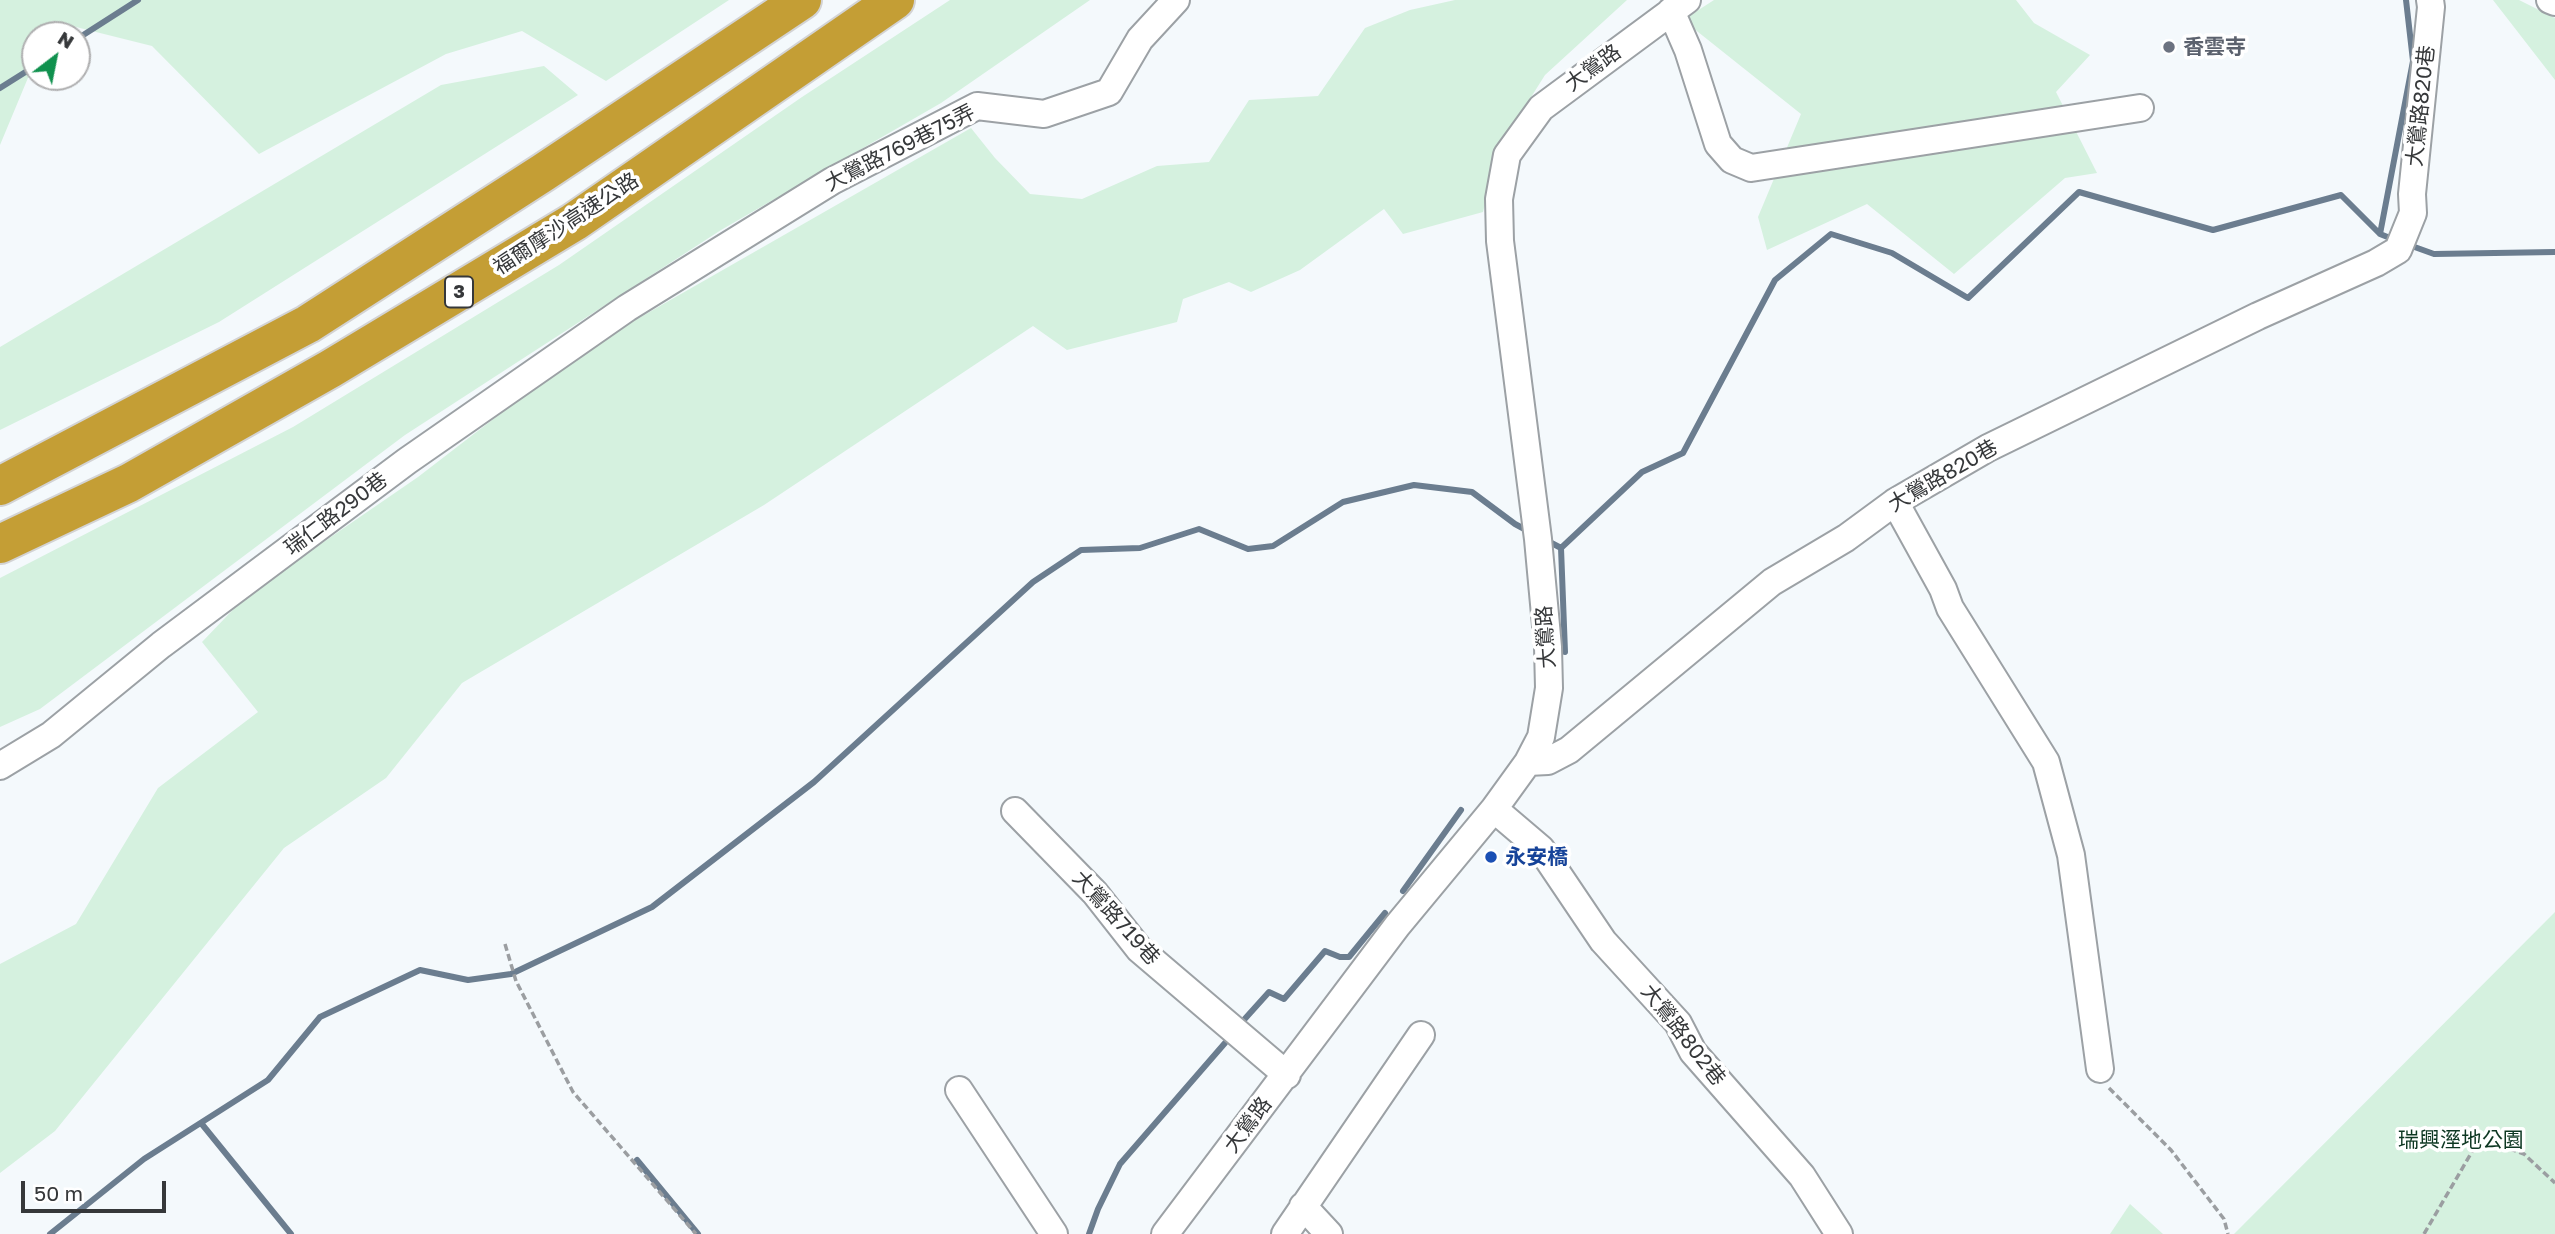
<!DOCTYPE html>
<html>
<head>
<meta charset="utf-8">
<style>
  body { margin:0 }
  #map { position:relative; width:2555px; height:1234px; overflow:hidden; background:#f4f9fc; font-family:"Golos Text",sans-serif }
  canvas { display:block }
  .north { position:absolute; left:21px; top:21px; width:70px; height:70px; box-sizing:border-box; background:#fff; border:2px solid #afafb0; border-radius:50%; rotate:32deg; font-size:19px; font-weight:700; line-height:28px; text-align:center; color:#36383a }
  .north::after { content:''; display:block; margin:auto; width:24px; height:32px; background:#10914e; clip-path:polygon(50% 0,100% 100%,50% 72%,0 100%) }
  .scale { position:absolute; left:21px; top:1181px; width:145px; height:32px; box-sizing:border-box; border:4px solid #36383a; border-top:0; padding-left:9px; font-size:21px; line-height:24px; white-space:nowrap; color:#36383a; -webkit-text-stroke:5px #fff; paint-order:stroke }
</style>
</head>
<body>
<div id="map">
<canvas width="2555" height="1234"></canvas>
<div class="north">N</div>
<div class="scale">50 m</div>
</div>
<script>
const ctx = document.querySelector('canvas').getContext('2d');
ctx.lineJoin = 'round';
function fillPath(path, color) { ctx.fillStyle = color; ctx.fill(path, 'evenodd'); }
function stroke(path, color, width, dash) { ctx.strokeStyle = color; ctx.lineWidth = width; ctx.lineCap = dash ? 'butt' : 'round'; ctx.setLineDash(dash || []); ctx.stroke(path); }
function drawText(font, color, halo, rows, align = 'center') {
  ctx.font = font + ' "Golos Text","Noto Sans TC",sans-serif'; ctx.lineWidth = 7; ctx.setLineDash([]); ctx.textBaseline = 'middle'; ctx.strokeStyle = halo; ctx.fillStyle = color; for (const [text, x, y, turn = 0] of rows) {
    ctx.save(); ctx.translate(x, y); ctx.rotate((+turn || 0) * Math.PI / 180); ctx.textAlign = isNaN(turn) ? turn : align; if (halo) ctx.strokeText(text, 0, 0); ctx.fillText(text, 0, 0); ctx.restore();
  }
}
const green = new Path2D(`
  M0,0H729L606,81L522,31L446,54L259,154L152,46L52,21L46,35H35V61L0,145Z
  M950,0H1090L941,103L721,230L405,435L40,709L0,727V578L293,427L559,265L802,97Z
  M1455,0H1627L1545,75L1499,148L1483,212L1403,234L1384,209L1300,270L1251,292L1229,282L1183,299L1177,322L1067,350L1033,326L764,505L462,683L386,778L284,848L55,1131L0,1173V964L76,924L158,788L258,712L202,642L248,594L418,477L583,350L971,128L995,158L1030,194L1082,199L1157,166L1209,162L1249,100L1318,96L1365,28L1410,10Z
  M1714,0H2016L2034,23L2090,55L2056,92L2097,173L2065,178L1954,274L1867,204L1767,250L1758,217L1801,114L1683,20Z
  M2493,0H2519L2555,18V80Z
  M544,66L578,95L219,322L0,430V347L441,85Z
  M2555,912V1234H2234Z
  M2130,1204L2163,1234H2110Z`);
const stream = new Path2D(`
  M77,39L138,0
  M0,88L35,66
  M2380,234L2413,61L2406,0
  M2409,245L2434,254L2555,252
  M1544,539L1561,548L1642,472L1683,453L1775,280L1831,234L1892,253L1968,298L2079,192L2213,230L2341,195L2380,234L2395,240
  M1561,548L1565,652
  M1403,891L1461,810
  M1242,1022L1269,992L1284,999L1325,951L1340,957H1349L1385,913
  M201,1123L291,1234
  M637,1160L698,1234
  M50,1234L144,1159L268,1080L320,1017L420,970L468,980L511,974L652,907L814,782L1033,582L1081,550L1140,548L1199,529L1248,549L1273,546L1343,502L1414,485L1472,492L1515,524L1528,531
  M1089,1234L1098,1209L1120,1164L1225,1043`);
const path = new Path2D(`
  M505,944L516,981L573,1092L696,1234
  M2109,1088L2171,1150L2224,1219L2228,1234
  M2424,1234L2473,1150L2491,1142L2524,1154L2555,1183`);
const minor = new Path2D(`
  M2550,0L2555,2
  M1671,11L1688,50L1718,144L1732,160L1751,168L2140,108
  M1895,502L1943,589L1950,608L2046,762L2071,855L2100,1069
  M1528,762L1548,761L1569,750L1772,582L1846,538L1895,502L1988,448L2258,316L2376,263L2398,250L2413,213L2412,194L2431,7L2430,0
  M0,766L51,735L161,645L407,461L627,308L832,181L977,106L1044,114L1109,92L1140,39L1176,0
  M1494,809L1541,849L1603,941L1678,1023L1693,1052L1802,1176L1839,1234
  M1015,811L1095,893L1139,949L1287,1075
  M959,1090L1054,1234
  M1303,1206L1329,1234
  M1165,1234L1397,926L1494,809L1528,762L1541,737L1549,688L1548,647L1538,539L1500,241L1499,199L1507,155L1541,108L1687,0
  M1285,1234L1421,1035`);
const highway = new Path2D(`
  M0,486L308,324L544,172L802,0
  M0,544L129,483L330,369L574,222L895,0`);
const markers = [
  [2169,47,7,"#6b7280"],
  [1491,857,7,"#1a4fb4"]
];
const shields = [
  [459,292,28]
];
const shieldNames = [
  ["3",459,292]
];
const worshipNames = [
  ["香雲寺",2183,47]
];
const streetNames = [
  ["大鶯路",1593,68,-36],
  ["大鶯路820巷",2421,106,-84],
  ["大鶯路769巷75弄",900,148,-27],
  ["福爾摩沙高速公路",566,224,-33],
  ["大鶯路820巷",1943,476,-30],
  ["瑞仁路290巷",336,514,-37],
  ["大鶯路",1546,637,-94],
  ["大鶯路719巷",1116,918,48],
  ["大鶯路802巷",1683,1035,52],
  ["大鶯路",1248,1125,-53]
];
const transitNames = [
  ["永安橋",1505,857]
];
const parkNames = [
  ["瑞興溼地公園",2461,1140]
];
fillPath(green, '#d5f1df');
stroke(stream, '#6b7d8f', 6);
stroke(minor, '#9ca1a5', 30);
stroke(highway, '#d3d3d4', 42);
stroke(path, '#9b9ea1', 3.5, [7, 3.5]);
stroke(minor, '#fff', 26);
stroke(highway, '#c49e35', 38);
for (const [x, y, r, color] of markers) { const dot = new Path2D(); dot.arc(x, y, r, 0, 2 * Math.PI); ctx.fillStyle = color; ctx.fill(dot); stroke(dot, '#fff', 2.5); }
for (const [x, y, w] of shields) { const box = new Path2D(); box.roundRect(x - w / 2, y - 15.5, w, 31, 5); ctx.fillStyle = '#fff'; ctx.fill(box); stroke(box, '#36383a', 2); }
drawText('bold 19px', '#36383a', null, shieldNames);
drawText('bold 21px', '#5b616d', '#fff', worshipNames, 'left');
drawText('21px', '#36383a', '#fff', streetNames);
drawText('bold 21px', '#164399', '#fff', transitNames, 'left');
drawText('21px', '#0d3722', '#fff', parkNames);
</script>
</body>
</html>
